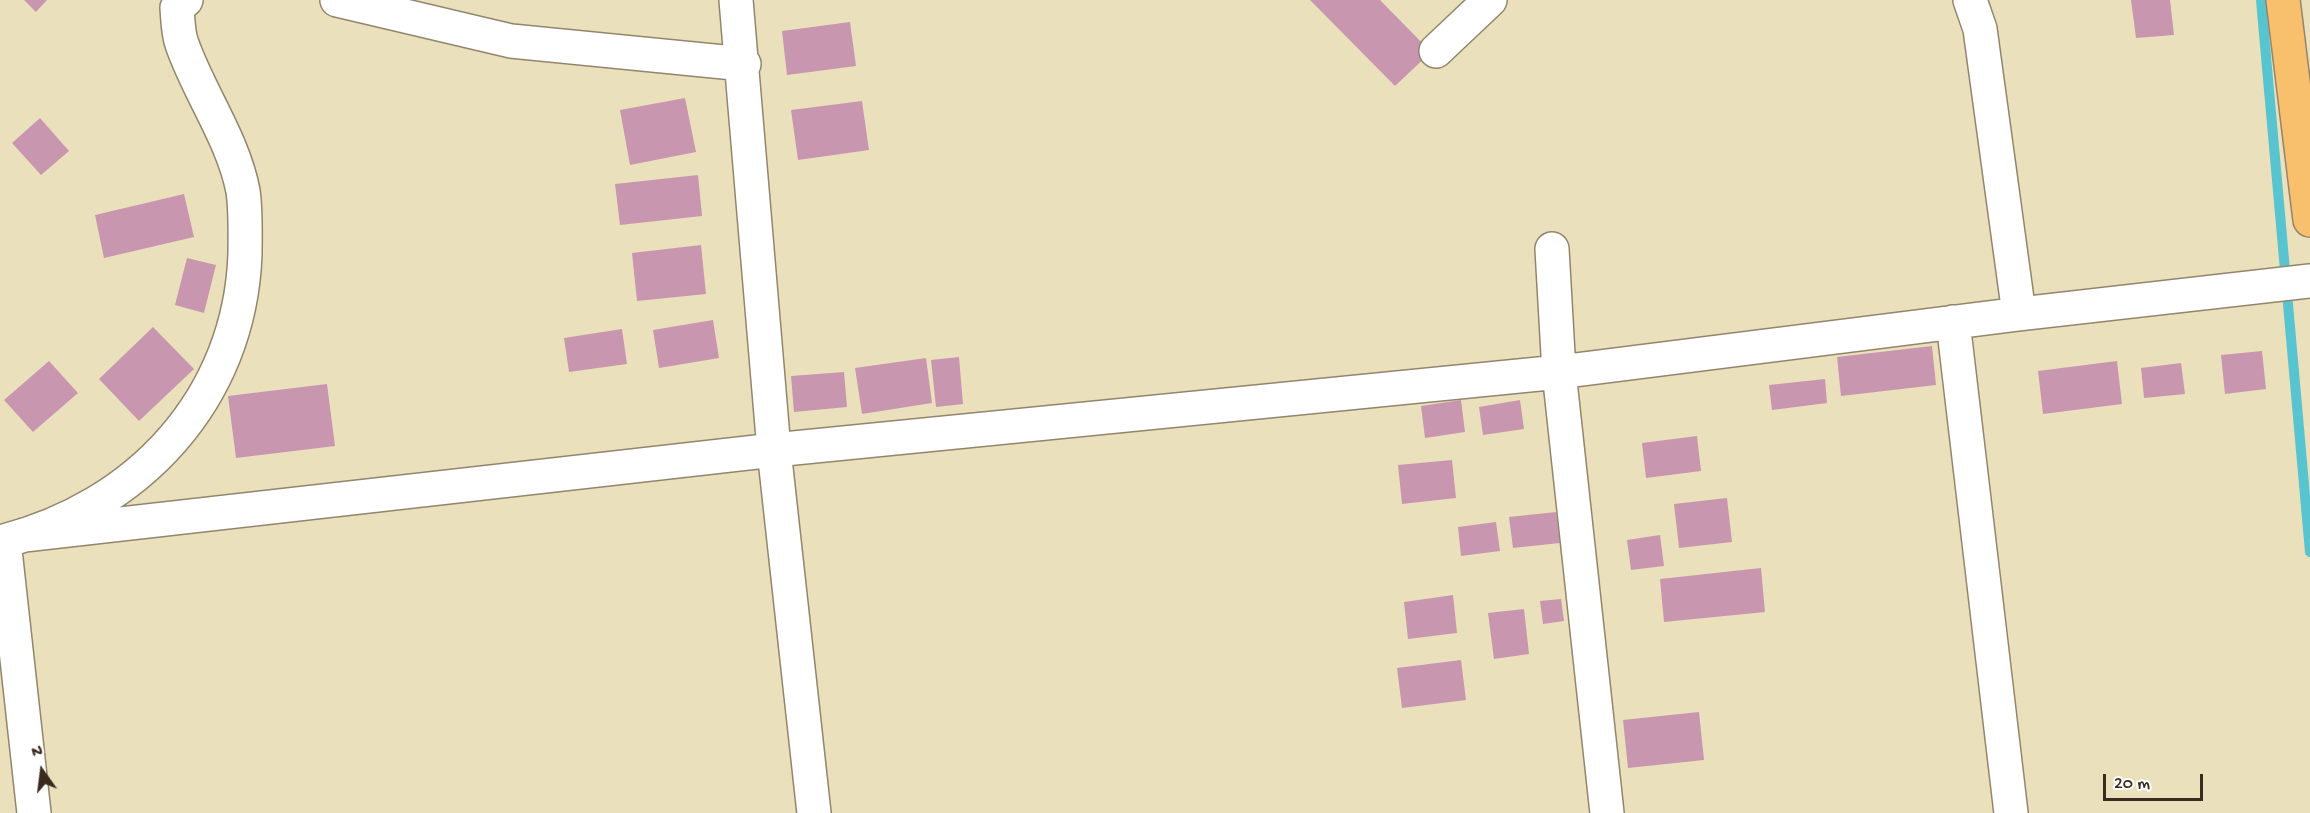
<!DOCTYPE html>
<html>
<head>
<meta charset="utf-8">
<style>
  body { margin:0 }
  #map { position:relative; width:2310px; height:813px; overflow:hidden; background:#ebe0bc; font-family:"Gochi Hand",sans-serif }
  canvas { display:block }
  .north { position:absolute; left:12px; top:741px; width:60px; height:60px; -webkit-text-stroke:4px #fff; paint-order:stroke; rotate:346deg; font-size:16px; font-weight:700; line-height:24px; text-align:center; color:#3b2a1e }
  .north::after { content:''; display:block; margin:auto; width:21px; height:27px; background:#3b2a1e; clip-path:polygon(50% 0,100% 100%,50% 72%,0 100%) }
  .scale { position:absolute; left:2103px; top:774px; width:100px; height:27px; box-sizing:border-box; border:3px solid #3b2a1e; border-top:0; padding-left:8px; font-size:18px; line-height:21px; white-space:nowrap; color:#3b2a1e; -webkit-text-stroke:4px #fff; paint-order:stroke }
</style>
</head>
<body>
<div id="map">
<canvas width="2310" height="813"></canvas>
<div class="north">N</div>
<div class="scale">20 m</div>
</div>
<script>
const ctx = document.querySelector('canvas').getContext('2d');
ctx.lineJoin = 'round';
function stroke(path, color, width, dash) { ctx.strokeStyle = color; ctx.lineWidth = width; ctx.lineCap = dash ? 'butt' : 'round'; ctx.setLineDash(dash || []); ctx.stroke(path); }
function fillPath(path, color) { ctx.fillStyle = color; ctx.fill(path, 'evenodd'); }
const stream = new Path2D(`
  M2261,0L2310,552`);
const building = new Path2D(`
  M24,0H47L36,12Z
  M1310,0H1380L1431,52L1395,86Z
  M2131,0H2170L2174,35L2136,38Z
  M850,22L856,66L787,75L782,31Z
  M685,98L696,152L630,165L620,110Z
  M862,101L869,150L798,160L791,110Z
  M40,118L69,151L41,175L12,143Z
  M698,175L702,216L620,225L615,184Z
  M184,194L194,237L104,258L95,215Z
  M701,245L706,294L637,301L632,253Z
  M187,258L216,265L204,313L175,305Z
  M713,320L719,358L659,368L653,330Z
  M153,327L194,369L139,421L99,379Z
  M622,329L627,364L569,372L564,338Z
  M1932,346L1936,385L1841,396L1837,357Z
  M2262,351L2266,389L2225,394L2221,355Z
  M959,357L963,404L936,407L931,360Z
  M926,358L932,403L862,414L855,368Z
  M49,361L78,393L33,432L4,400Z
  M2117,361L2122,404L2043,414L2038,371Z
  M2181,363L2185,394L2144,398L2141,368Z
  M844,372L847,407L794,412L791,376Z
  M1825,379L1827,403L1772,410L1769,385Z
  M327,384L335,446L236,458L228,396Z
  M1461,400L1465,432L1425,438L1421,406Z
  M1520,400L1524,429L1483,435L1479,407Z
  M1697,436L1701,471L1646,478L1642,443Z
  M1452,460L1456,498L1402,504L1398,465Z
  M1727,498L1732,542L1679,548L1674,504Z
  M1556,512L1560,543L1513,548L1509,517Z
  M1496,522L1500,551L1461,556L1458,527Z
  M1660,535L1664,566L1631,570L1627,540Z
  M1761,568L1765,612L1664,622L1660,579Z
  M1453,595L1457,633L1408,639L1404,602Z
  M1561,599L1564,621L1543,624L1540,601Z
  M1524,609L1529,654L1494,659L1488,613Z
  M1461,660L1466,700L1402,708L1397,668Z
  M1699,712L1704,760L1628,768L1623,720Z`);
const minor = new Path2D(`
  M337,0L511,41L744,64
  M736,0L774,450L814,813
  M1970,0L1980,29L2019,314
  M1436,51L1490,0
  M1552,249L1559,372L1607,813
  M1953,322L2011,813
  M24,535L774,450L1559,372L2019,314L2310,281
  M4,541L34,813
  M0,542C138,508 240,399 245,254C245,234 246,211 243,191C233,139 199,93 182,44C178,34 178,20 177,8L186,0`);
const highway = new Path2D(`
  M2283,0L2310,220`);
stroke(stream, '#57c4cf', 10);
fillPath(building, '#c996b0');
stroke(minor, '#93856d', 36);
stroke(highway, '#93856d', 36);
stroke(minor, '#fff', 33);
stroke(highway, '#f8bf6c', 33);
</script>
</body>
</html>
